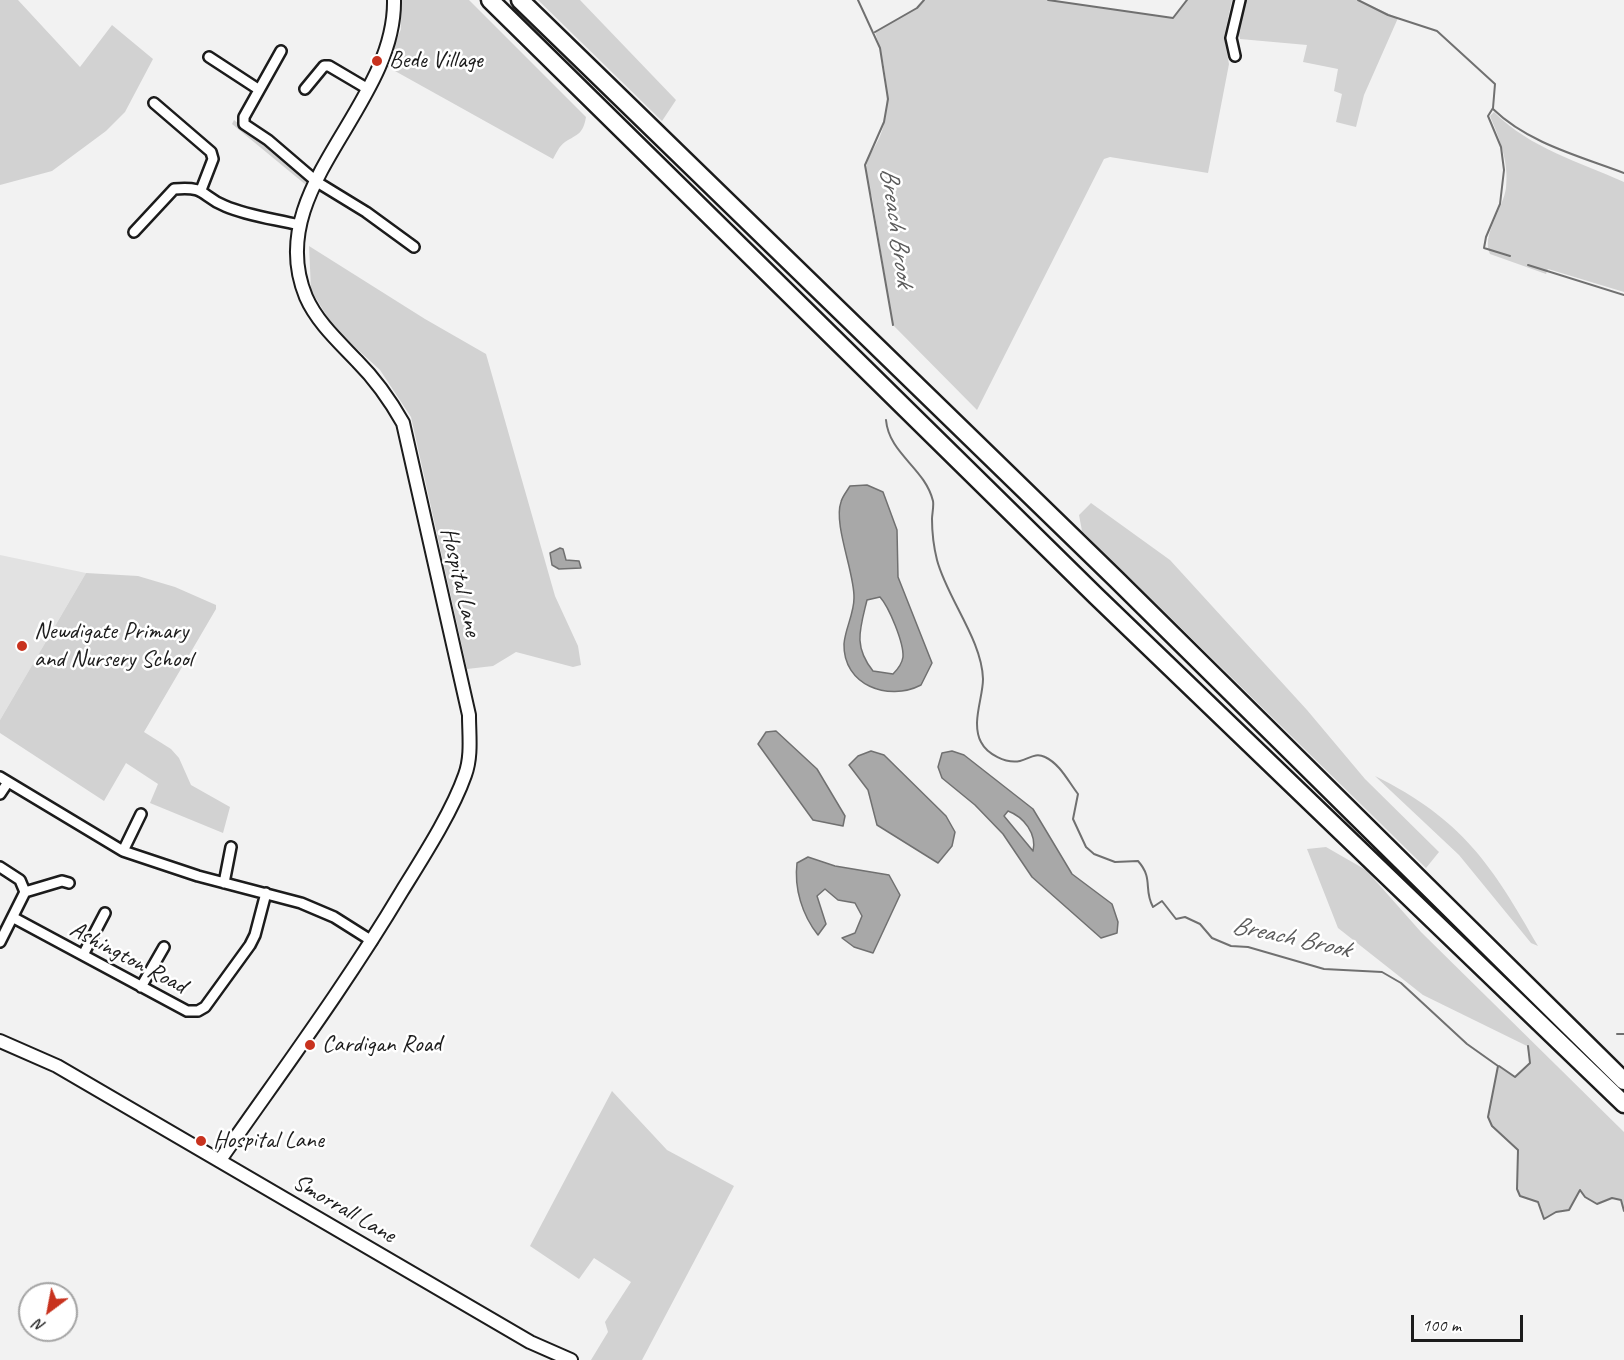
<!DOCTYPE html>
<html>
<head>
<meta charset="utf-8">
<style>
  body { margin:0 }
  #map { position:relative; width:1624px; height:1360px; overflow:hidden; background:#f2f2f2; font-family:Caveat,sans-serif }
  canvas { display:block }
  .north { position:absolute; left:18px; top:1282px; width:60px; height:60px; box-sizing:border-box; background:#fff; border:2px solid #a4a4a4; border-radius:50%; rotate:212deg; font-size:16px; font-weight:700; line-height:24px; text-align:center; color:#1c1c1c }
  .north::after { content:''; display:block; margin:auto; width:21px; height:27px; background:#c8321e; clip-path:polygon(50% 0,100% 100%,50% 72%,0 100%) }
  .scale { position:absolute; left:1411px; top:1315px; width:112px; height:27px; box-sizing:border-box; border:3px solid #1c1c1c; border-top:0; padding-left:8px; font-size:18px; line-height:21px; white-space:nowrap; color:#1c1c1c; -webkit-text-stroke:4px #fff; paint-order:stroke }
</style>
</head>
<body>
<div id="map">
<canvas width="1624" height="1360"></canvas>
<div class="north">N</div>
<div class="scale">100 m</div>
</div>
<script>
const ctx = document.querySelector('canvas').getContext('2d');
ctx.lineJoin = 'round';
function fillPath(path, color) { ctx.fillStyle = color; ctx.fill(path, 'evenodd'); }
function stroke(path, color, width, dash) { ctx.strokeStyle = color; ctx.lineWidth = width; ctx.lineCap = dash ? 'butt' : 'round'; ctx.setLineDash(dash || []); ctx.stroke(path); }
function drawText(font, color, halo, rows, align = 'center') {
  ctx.font = font + ' Caveat,sans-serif'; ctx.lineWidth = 5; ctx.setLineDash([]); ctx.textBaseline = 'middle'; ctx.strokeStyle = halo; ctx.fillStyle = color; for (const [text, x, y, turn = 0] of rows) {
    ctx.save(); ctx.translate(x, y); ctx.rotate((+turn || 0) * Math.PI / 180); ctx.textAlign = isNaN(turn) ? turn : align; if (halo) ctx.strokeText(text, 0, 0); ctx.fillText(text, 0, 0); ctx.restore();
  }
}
const built = new Path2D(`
  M0,555L86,573L0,720Z`);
const green = new Path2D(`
  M0,0H18L80,67L112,25L153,59L125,112L106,131L52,171L0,185Z
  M399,0H469L586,117C583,134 578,134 565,142C559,146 556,154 553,159L386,66L401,29Z
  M538,0H580L676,100L662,121Z
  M924,0H1048L1173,18L1187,0H1232L1224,37L1229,64L1208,173L1110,157L1104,159L977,410L893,325L872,197C856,153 878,157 885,119C890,91 884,59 875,32L916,8Z
  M1242,0H1358L1398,18L1364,95L1356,127L1336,122L1342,94L1334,91L1338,69L1303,62L1307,45L1240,39L1236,24Z
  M1494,112C1531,149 1578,161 1624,182V292L1548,269L1546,274L1490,254C1481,236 1503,209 1506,188C1509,162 1500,140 1490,116Z
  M234,120L307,178L306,185L232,124Z
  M309,246L425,319L486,354L555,596L578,646L581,665L573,667L516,652L493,666L467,669L411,417L380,370L334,328L311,290Z
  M1091,503L1170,560L1307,710L1365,779L1439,852L1426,868L1082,531L1079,515Z
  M86,573L138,576L175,587L216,605V609L144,732L171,749L179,758L191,785L230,807L223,833L150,803L158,784L126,763L104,801L0,733V720Z
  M1375,776C1462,819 1492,865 1538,946L1531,943L1459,855Z
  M1326,847L1366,870L1421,932L1624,1132V1211L1621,1200L1612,1198L1597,1204L1585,1197L1580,1190L1569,1210L1556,1212L1544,1219L1538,1202L1520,1196L1517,1189L1518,1150L1492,1126L1488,1117L1498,1066L1516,1077L1530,1063L1527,1046L1423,995L1338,928L1307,849Z
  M612,1091L667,1150L734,1186L642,1360H591L608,1332L605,1322L631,1282L594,1258L579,1279L530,1246Z`);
const water = new Path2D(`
  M867,485L883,492L897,530L898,577L932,663L921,685C888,702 843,685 844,644C845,629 854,614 854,598C855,574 833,524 841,502C842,497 847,491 850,486ZM880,597C889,607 904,643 903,657C902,664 898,669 893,674L873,671C853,646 860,629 867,600Z
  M560,548L563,549L566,560L579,561L581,568L559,569L552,565L550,553Z
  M776,731L817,769L845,816L843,826L813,820L758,744L766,732Z
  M871,751L884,755L946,816L955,832L952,846L938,863L877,825L868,790L849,765L858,756Z
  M952,751L964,755L1033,809L1072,874L1112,904L1118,922L1117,933L1101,938L1032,877L1003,834L975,805L942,778L938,767L942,753ZM1008,811C1024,817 1037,834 1033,851L1004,816Z
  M808,857L835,866L889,875L900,895L873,953L854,947L842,938L855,933L862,916L855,903L838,900L825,889L817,896L826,924L818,935C802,915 794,888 797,863Z`);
const stream = new Path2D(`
  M858,0L880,48L888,99L884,122L865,165L893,325
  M1048,0L1173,18L1187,0
  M1358,0L1388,15L1437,31L1495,84L1493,108L1488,116L1501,147L1504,170L1500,204L1486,237L1484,248L1510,256
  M875,32L917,8L924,0
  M1493,109C1528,143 1579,156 1624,173
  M1528,265L1624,295
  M886,420C889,454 925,468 933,501C934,506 932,514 932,519C932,532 934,548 937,560C947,598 982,640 983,679C983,698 971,723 981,742C987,754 1006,764 1020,761C1029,759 1035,752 1045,757C1060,764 1068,781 1078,794L1073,819L1086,847L1094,854L1115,862L1138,861C1154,879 1143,889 1153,907L1162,901L1176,919L1185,917L1200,924L1212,938L1231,946L1248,947L1324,969L1382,972L1401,983L1467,1044L1498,1066L1488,1117L1492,1126L1518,1150L1517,1189L1520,1196L1538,1202L1544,1219L1556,1212L1569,1210L1580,1190L1585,1197L1597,1204L1612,1198L1621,1200L1624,1211
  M1617,1034H1624
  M1499,1066L1515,1077L1530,1063L1528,1046`);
const street = new Path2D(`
  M281,51L244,117V124L268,140L317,182L366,212L414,247
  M1235,56L1231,38L1240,0
  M209,57L258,89
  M305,89L324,66H329L368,89
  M154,103L211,152L213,159L201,190
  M134,232L174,189C208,186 200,196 225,206C248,216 275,219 299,225
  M0,777L123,851L198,876L301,903L334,917L372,941
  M0,794L8,782
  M123,851L141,814
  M0,867L20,880L25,892L0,942
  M224,883L231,847
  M25,892L62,881L69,883
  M14,918L187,1011H198L205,1007L250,945L255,935L266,893
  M83,955L105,913
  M141,987L164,947`);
const secondary = new Path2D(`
  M0,1041L57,1066L530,1342L571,1360
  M220,1160C282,1071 346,985 402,891C423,857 452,812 465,775C472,756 469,735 469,715L403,423C390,400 376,380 357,361C338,341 317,322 306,297C261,189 396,107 394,0`);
const highway = new Path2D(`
  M490,0L1096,596L1624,1104
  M520,0L1117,580L1624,1081`);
const markers = [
  [377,61,6,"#c8321e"],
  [22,646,6,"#c8321e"],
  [310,1045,6,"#c8321e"],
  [201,1141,6,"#c8321e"]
];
const poiNames = [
  ["Bede Village",389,61],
  ["Newdigate Primary",34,632],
  ["and Nursery School",34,660],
  ["Cardigan Road",322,1045],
  ["Hospital Lane",213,1141]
];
const streetNames = [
  ["Hospital Lane",460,582,77],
  ["Ashington Road",128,958,28],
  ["Smorrall Lane",344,1209,30]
];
const waterNames = [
  ["Breach Brook",896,227,82],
  ["Breach Brook",1291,938,12]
];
fillPath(built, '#e2e2e2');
fillPath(green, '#d2d2d2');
fillPath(water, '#a8a8a8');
stroke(water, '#707070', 1.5);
stroke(stream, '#707070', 2);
stroke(street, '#1c1c1c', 14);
stroke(secondary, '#1c1c1c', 16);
stroke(highway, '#1c1c1c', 21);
stroke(street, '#fff', 9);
stroke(secondary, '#fff', 12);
stroke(highway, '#fff', 16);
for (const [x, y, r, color] of markers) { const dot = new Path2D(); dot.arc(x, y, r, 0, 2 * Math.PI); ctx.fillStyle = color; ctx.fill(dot); stroke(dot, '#fff', 2); }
drawText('24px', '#1c1c1c', '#fff', poiNames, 'left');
drawText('24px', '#1c1c1c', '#fff', streetNames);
drawText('italic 26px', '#5b5b5b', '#fff', waterNames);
</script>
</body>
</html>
